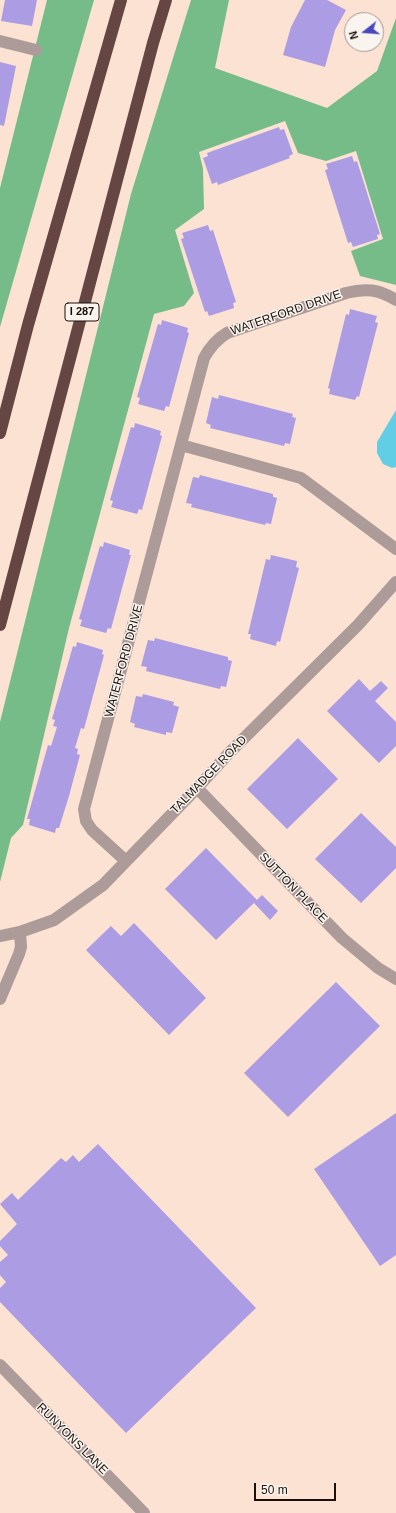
<!DOCTYPE html>
<html>
<head>
<meta charset="utf-8">
<style>
  body { margin:0 }
  #map { position:relative; width:396px; height:1513px; overflow:hidden; background:#fce2d2; font-family:Arial,sans-serif }
  canvas { display:block }
  .north { position:absolute; left:344px; top:12px; width:40px; height:40px; box-sizing:border-box; background:#faf4ef; border:1px solid #a19993; border-radius:50%; rotate:253deg; font-size:11px; font-weight:700; line-height:16px; text-align:center; color:#1b110a }
  .north::after { content:''; display:block; margin:auto; width:14px; height:18px; background:#4847bd; clip-path:polygon(50% 0,100% 100%,50% 72%,0 100%) }
  .scale { position:absolute; left:254px; top:1483px; width:82px; height:18px; box-sizing:border-box; border:2px solid #1b110a; border-top:0; padding-left:5px; font-size:12px; line-height:14px; white-space:nowrap; color:#1b110a; -webkit-text-stroke:3px #faf4ef; paint-order:stroke }
</style>
</head>
<body>
<div id="map">
<canvas width="396" height="1513"></canvas>
<div class="north">N</div>
<div class="scale">50 m</div>
</div>
<script>
const ctx = document.querySelector('canvas').getContext('2d');
ctx.lineJoin = 'round';
function fillPath(path, color) { ctx.fillStyle = color; ctx.fill(path, 'evenodd'); }
function stroke(path, color, width, dash) { ctx.strokeStyle = color; ctx.lineWidth = width; ctx.lineCap = dash ? 'butt' : 'round'; ctx.setLineDash(dash || []); ctx.stroke(path); }
function drawText(font, color, halo, rows, align = 'center') {
  ctx.font = font + ' Arial,sans-serif'; ctx.lineWidth = 3; ctx.setLineDash([]); ctx.textBaseline = 'middle'; ctx.strokeStyle = halo; ctx.fillStyle = color; for (const [text, x, y, turn = 0] of rows) {
    ctx.save(); ctx.translate(x, y); ctx.rotate((+turn || 0) * Math.PI / 180); ctx.textAlign = isNaN(turn) ? turn : align; if (halo) ctx.strokeText(text, 0, 0); ctx.fillText(text, 0, 0); ctx.restore();
  }
}
const forest = new Path2D(`
  M47,0H94L0,327V188Z
  M191,0H229L215,68L327,108L377,71L396,18V285L360,276L351,251L383,239L356,151L326,161L298,153L285,121L199,152L203,169L204,209L175,230L194,293L184,306L154,314L69,628L23,825L11,838L0,882V722L131,194Z`);
const water = new Path2D(`
  M396,410V467L392,468L383,464L377,453V442Z`);
const building = new Path2D(`
  M5,0H37L32,26L1,21Z
  M305,0H327L346,10L335,30L325,67L283,55L291,27Z
  M0,62L16,66L4,126L0,125Z
  M279,127L280,130L284,129L293,154L289,156L290,158L218,185L217,182L212,184L203,158L208,156L207,153Z
  M352,156L354,162L357,161L380,234L377,235L378,239L353,247L351,242L348,243L325,170L328,169L326,164Z
  M208,225L210,231L213,230L236,302L233,303L234,308L209,316L207,311L205,312L181,239L184,238L182,233Z
  M350,309L377,316L375,322L378,323L359,397L357,396L355,400L329,394L330,389L328,388L346,314L349,315Z
  M162,320L188,328L187,332L189,333L169,407L166,406L164,411L138,404L140,398L137,397L158,324L161,325Z
  M219,395L293,414L292,417L296,418L290,444L285,443L284,446L210,428L211,425L206,423L212,397L218,399Z
  M135,423L161,431L160,435L162,436L142,510L139,509L137,514L111,507L113,501L110,500L131,427L134,428Z
  M200,475L273,494V497L277,498L271,524L266,523L265,525L191,507L192,504L186,503L193,477L199,478Z
  M104,542L130,550L129,555H131L111,629L108,628L106,633L80,626L82,620L79,619L100,546L103,547Z
  M271,555L297,561L296,567L299,568L280,642L277,641L276,646L250,639L251,634H248L266,559L270,560Z
  M155,638L228,657V660L232,661L226,687L221,686L220,689L146,671L147,667L141,666L148,640L154,641Z
  M77,642L103,650L102,654L104,655L84,729L81,728L75,748L78,749L77,754L80,755L69,796L59,828H56L55,833L29,825L30,819H27L48,745L51,746L57,727L53,726L55,720L52,719L73,646L76,647Z
  M359,679L370,691L381,681L388,688L375,701L396,722V746L379,763L327,711Z
  M143,694L174,702L173,705L179,707L172,733L166,732V735L134,727L135,724L130,722L136,696L142,697Z
  M298,738L338,779L287,829L247,789Z
  M361,813L396,847V868L361,903L315,859Z
  M206,848L257,900L216,940L165,889Z
  M262,895L278,911L270,920L254,903Z
  M134,923L206,998L169,1035L86,950L111,926L121,936Z
  M336,982L380,1026L288,1117L244,1073Z
  M396,1113V1255L380,1266L314,1169Z
  M98,1144L256,1308L126,1433L0,1302V1288L6,1282L0,1275V1262L8,1255L0,1246V1241L17,1224L0,1204L12,1193L18,1200L61,1158L66,1162L73,1155L79,1162Z`);
const minor = new Path2D(`
  M0,41L36,50
  M181,445L301,478L396,549
  M197,788L342,938L378,968L396,979
  M126,861L92,830L86,821L84,809L204,358C210,347 217,339 227,333L346,293C366,288 378,289 396,300
  M0,936L20,932L54,920L103,885L197,788L229,753L358,625L396,582
  M0,999L19,954L21,947L20,932
  M0,1365L144,1513`);
const highway = new Path2D(`
  M0,433L28,325L121,0
  M0,625L153,43L166,0`);
const shields = [
  [82,312,34]
];
const shieldNames = [
  ["I 287",82,312]
];
const streetNames = [
  ["WATERFORD DRIVE",286,313,-19],
  ["WATERFORD DRIVE",124,661,-75],
  ["TALMADGE ROAD",209,775,-46],
  ["SUTTON PLACE",293,888,46],
  ["RUNYONS LANE",72,1439,45]
];
fillPath(forest, '#75bc89');
fillPath(water, '#62cee5');
fillPath(building, '#ab9ce4');
stroke(minor, '#ac9b99', 12);
stroke(highway, '#664642', 12);
for (const [x, y, w] of shields) { const box = new Path2D(); box.roundRect(x - w / 2, y - 9, w, 18, 3); ctx.fillStyle = '#faf4ef'; ctx.fill(box); stroke(box, '#1b110a', 1); }
drawText('bold 11px', '#1b110a', null, shieldNames);
drawText('12px', '#1b110a', '#faf4ef', streetNames);
</script>
</body>
</html>
